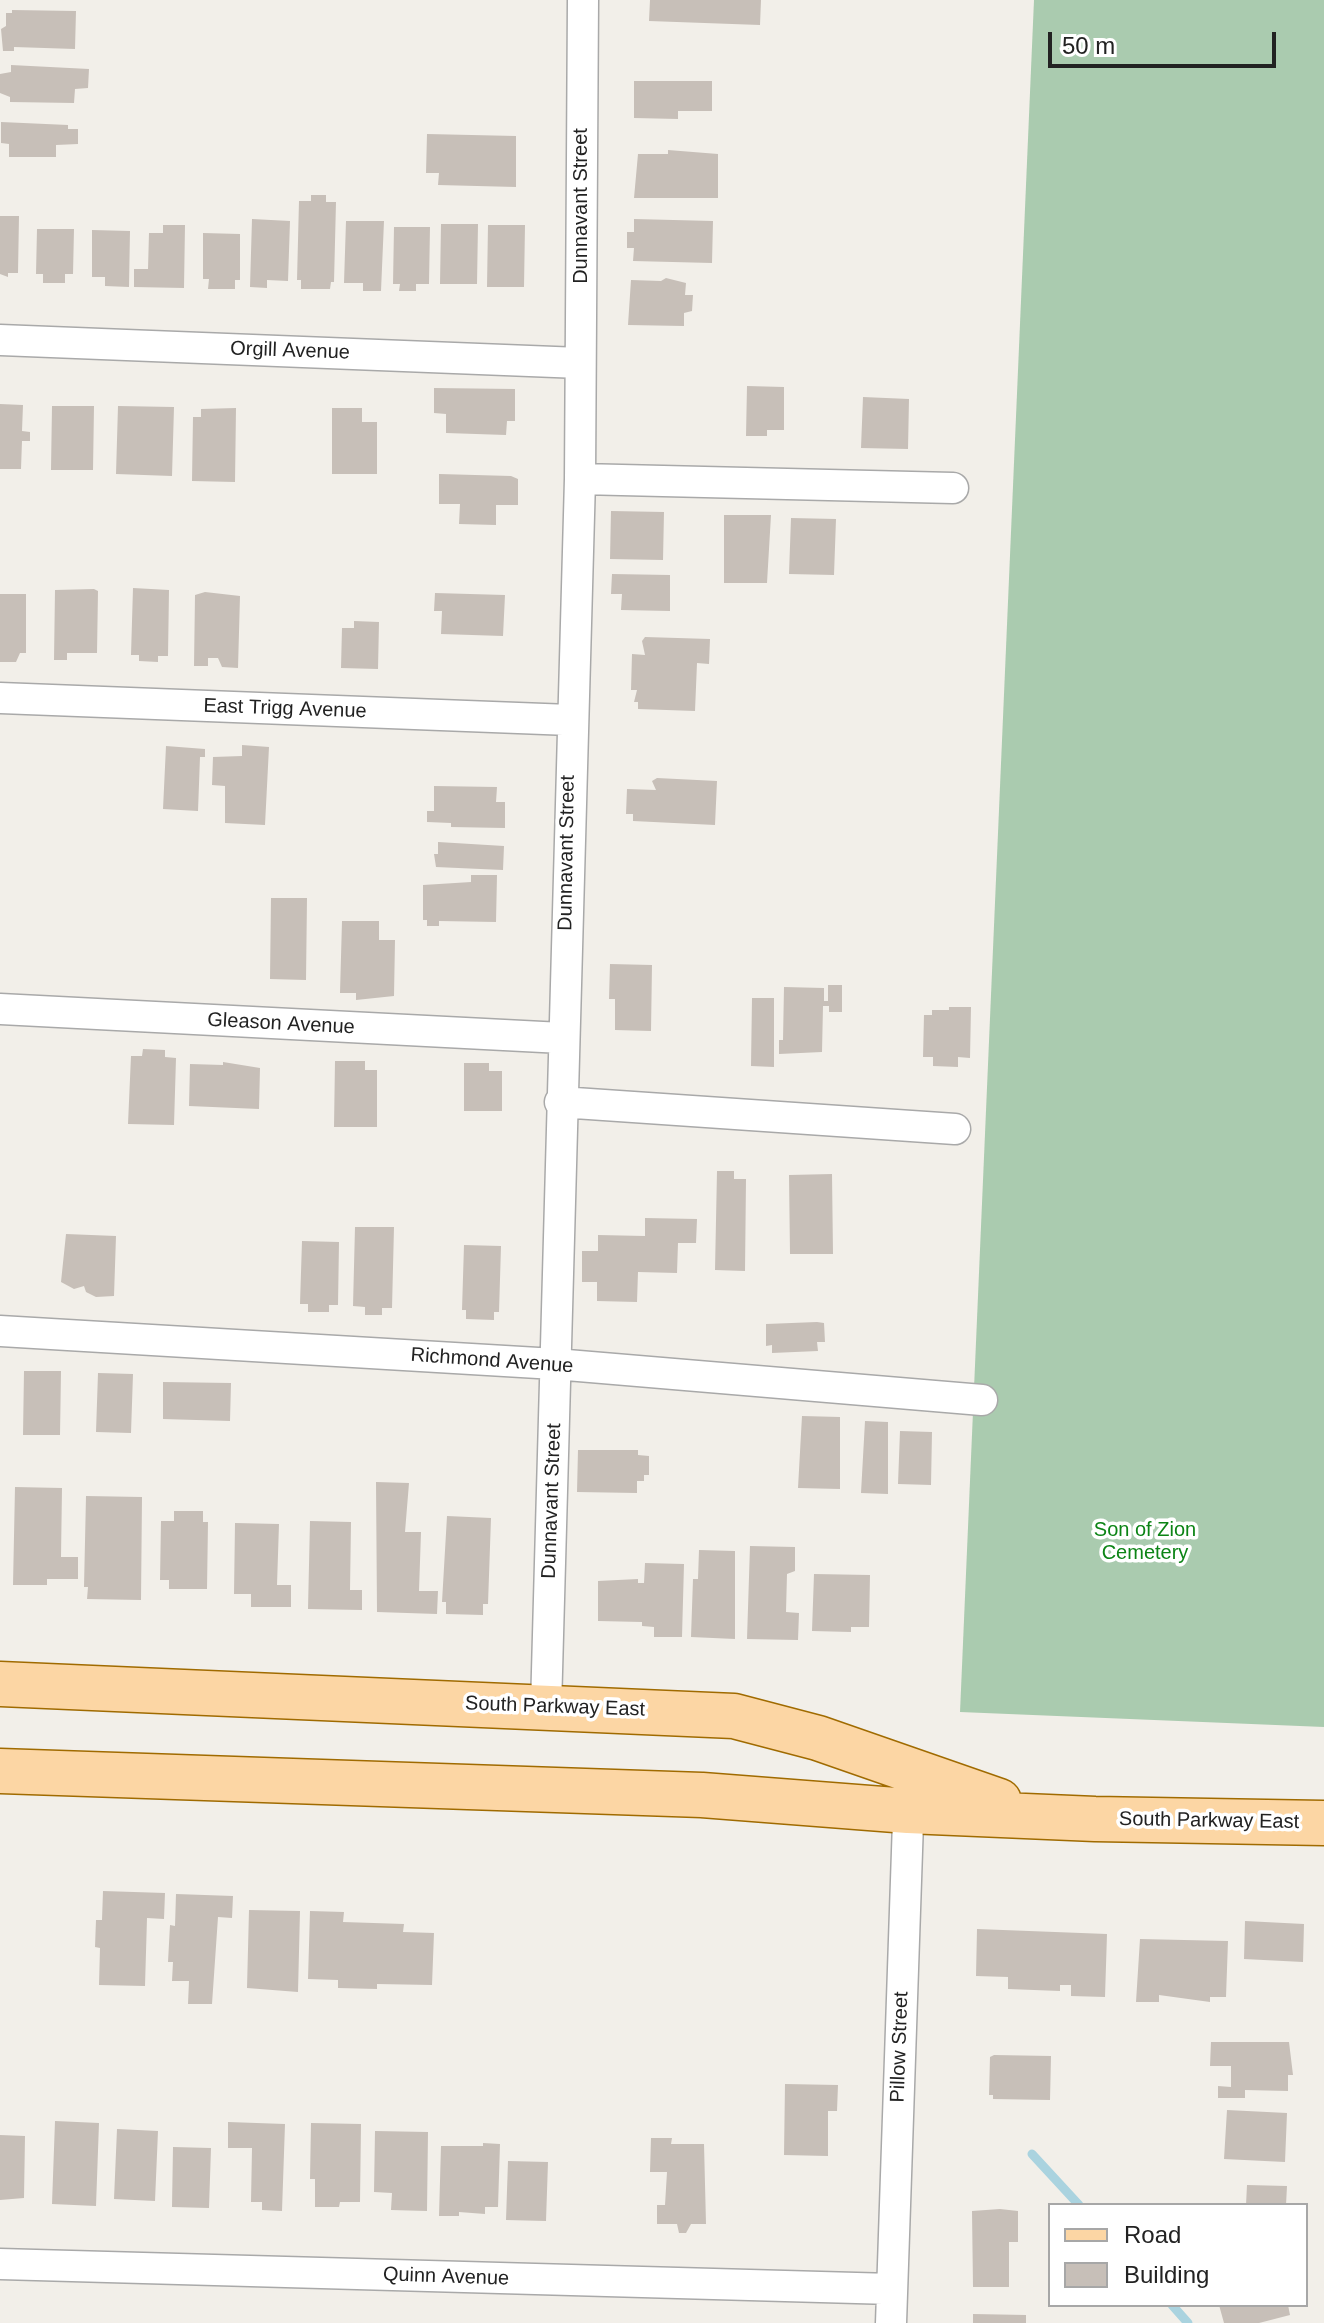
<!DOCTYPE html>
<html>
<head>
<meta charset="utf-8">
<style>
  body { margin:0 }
  #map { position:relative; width:1324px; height:2323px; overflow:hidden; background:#f2efe9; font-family:Helvetica,sans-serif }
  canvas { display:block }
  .legend { position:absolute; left:1048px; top:2203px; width:260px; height:104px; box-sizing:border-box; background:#fff; border:2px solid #a7a7a7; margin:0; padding:10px 14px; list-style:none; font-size:24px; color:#222 }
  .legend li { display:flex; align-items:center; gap:16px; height:40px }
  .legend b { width:40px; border:2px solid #a7a7a7 }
  .scale { position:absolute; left:1048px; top:32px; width:228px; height:36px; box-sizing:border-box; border:4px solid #222; border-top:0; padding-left:10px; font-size:24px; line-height:28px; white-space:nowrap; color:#222; -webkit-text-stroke:6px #fff; paint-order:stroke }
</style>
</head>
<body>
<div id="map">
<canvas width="1324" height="2323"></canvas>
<ul class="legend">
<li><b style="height:10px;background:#fcd6a4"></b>Road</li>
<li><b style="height:22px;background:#c7bfb8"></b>Building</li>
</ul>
<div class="scale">50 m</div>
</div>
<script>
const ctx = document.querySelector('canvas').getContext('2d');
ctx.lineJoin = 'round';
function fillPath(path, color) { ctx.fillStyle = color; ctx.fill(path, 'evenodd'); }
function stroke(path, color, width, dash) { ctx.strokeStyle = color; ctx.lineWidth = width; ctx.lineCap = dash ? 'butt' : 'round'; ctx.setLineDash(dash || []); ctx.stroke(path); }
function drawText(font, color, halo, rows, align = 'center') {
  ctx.font = font + ' Helvetica,sans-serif'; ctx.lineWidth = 7; ctx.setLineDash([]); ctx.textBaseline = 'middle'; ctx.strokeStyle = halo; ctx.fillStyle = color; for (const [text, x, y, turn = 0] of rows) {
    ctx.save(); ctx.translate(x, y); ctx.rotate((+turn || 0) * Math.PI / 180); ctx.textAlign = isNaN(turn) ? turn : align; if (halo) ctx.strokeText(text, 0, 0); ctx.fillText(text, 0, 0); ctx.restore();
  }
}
const cemetery = new Path2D(`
  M1034,0H1324V1727L960,1712Z`);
const stream = new Path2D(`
  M1032,2154L1079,2205
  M1172,2305L1188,2323`);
const building = new Path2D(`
  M650,0H761L760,25L649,21Z
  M12,10L76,11L75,49L14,47V51H3L1,29L6,26V13H12Z
  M11,65L89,69L88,88L75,89L74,103L10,102V97L0,93V74L11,72Z
  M634,81H712V111H678V119L634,118Z
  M1,122L68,125V129H78V144L56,145V157H9V144L1,143Z
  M427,134L516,136V187L438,185L439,173H426Z
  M668,150L718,154V198H634L638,154H668Z
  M311,195H326V202H336L334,282H331L330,289H301V280H297L299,201H311Z
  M0,216H19L18,273H8V277L0,274Z
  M252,219L290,221L288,281L267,280V288L250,287Z
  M634,219L713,221L712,263L633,261L634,248H627V232H634Z
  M346,221H384L381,291H363V283H344Z
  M441,224H478L477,284H440Z
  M163,225H185L184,288L134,287V269H148L149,233H163Z
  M488,225H525L524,287H487Z
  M394,227H430L429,284H416V291H399L400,284H393Z
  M37,229H74L73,274H65V283H43V274H36Z
  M92,230L130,231L129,287L105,286V277H92Z
  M203,233L240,234V280H235V289H208L209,279H203Z
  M666,278L686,283L685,295H693L692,311L684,313V326L628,325L631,280L661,281Z
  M747,386L784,387V430H767V436H746Z
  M434,388L515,389V421H507L506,435L446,433V414L434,413Z
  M863,397L909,399L908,449L861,448Z
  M0,404L23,405L22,431L30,432V441H22L21,469H0Z
  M52,406H94L93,470H51Z
  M118,406L174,407L172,476L116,474Z
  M236,408L235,482L192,481L193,417H201V409Z
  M332,408H362V422H377V474H332Z
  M439,474L511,476L518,479V505H496V525L459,524L460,504H439Z
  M611,511L664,512L663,560L610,559Z
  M724,515H771L767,583H724Z
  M791,518L836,519L834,575L789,574Z
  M612,574L670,575V611L621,610L622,594H611Z
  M133,588L169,590L168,656H158V662L139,661V655H131Z
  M94,589L98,591L97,653H67V660H54L55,590Z
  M205,592L240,596L238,668L222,667L218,658H208V666H194L195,595Z
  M435,593L505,595L503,636L441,634L442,611H434Z
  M0,594H26V653H20L16,662H0Z
  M354,621L379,622L378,669L341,668L342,628H354Z
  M645,637L710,639L709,664L697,663L695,711L638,709V702H634L637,690H631L632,654L645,655L642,641Z
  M242,745L269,747L265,825L225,823V786L212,785L213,757L242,756Z
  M166,746L205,749V757H200L198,811L163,809Z
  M657,778L717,781L715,825L633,821V814H626L627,789L656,790L652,781Z
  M434,786L497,787L496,802H505V828L451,827V823L427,822V811H434Z
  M438,842L504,846L503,870L436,867L434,854H438Z
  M471,875H497L496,922L439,921V926H427V920H423V885L471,882Z
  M271,898H307L306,980L270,979Z
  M342,921H379V940H395L394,996L356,1000V993H340Z
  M610,964L652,965L651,1031L615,1030V999H609Z
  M828,985H842V1012H829V1006H823L822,1052L779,1054V1040H783L784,987L824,988V1001H828Z
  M752,998H774V1067L751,1066Z
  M949,1007H971L970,1058L958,1057V1067L933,1066V1057H923L924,1015H932V1010H949Z
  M143,1049L165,1050V1057L176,1058L174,1125L128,1124L131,1056H142Z
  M335,1061H365V1070H377V1127H334Z
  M223,1062L260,1068L259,1109L189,1106L190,1064L223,1065Z
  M464,1063H489V1071H502V1111H464Z
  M717,1171H734V1179H746L745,1271L715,1270Z
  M832,1174L833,1254H790L789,1175Z
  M645,1218L697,1219L696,1243H678L677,1273L638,1272L637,1302L597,1301V1282H582V1251H598V1235L645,1236Z
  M355,1227H394L392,1308H382V1315H365V1307L353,1306Z
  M66,1234L116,1236L114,1296L96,1297L86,1292L84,1286L74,1289L61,1282Z
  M302,1241L339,1242L338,1305H329V1312H308V1304H300Z
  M464,1245L501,1246L499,1312H494V1320L466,1319V1310H462Z
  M817,1322L824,1323L825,1342H817L818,1351L772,1353V1345L766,1346V1324Z
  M24,1371H61L60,1435H23Z
  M98,1373L133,1374L131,1433L96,1432Z
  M163,1382L231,1383L230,1421L163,1419Z
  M802,1416L840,1417V1489L798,1488Z
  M865,1421L888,1422V1494L861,1493Z
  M900,1431L932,1432L931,1485L898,1484Z
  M578,1450H638V1455L649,1456V1475H644V1481H637V1493L577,1492Z
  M376,1482L409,1483L405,1532H421L419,1591H438L437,1614L377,1612Z
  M15,1487L62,1488L61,1557H78V1579H47V1585H13Z
  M86,1496L142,1497L141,1600L87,1599L88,1587H84Z
  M174,1511H203V1522H208L207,1589H169V1580H160L161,1521H174Z
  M447,1516L491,1518L488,1604H483V1615L446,1614V1602H442Z
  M310,1521L351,1522L350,1590H362V1610L308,1609Z
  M235,1523L279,1524L277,1585H291V1607H251V1594H234Z
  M750,1546L795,1547V1571L787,1574L786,1612L799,1613L798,1640L747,1639Z
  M699,1550L735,1551V1639L691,1637L693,1579H698Z
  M645,1563L684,1564L682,1637H654V1627L642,1626V1622L598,1621V1581L638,1579V1583H644Z
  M814,1574L870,1575L869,1627H851V1632L812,1631Z
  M103,1891L165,1893L164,1919L147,1918L145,1986L99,1985L100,1948L95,1947L96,1920H102Z
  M176,1894L233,1896L232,1918L218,1917L212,2004H188L189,1981H172L173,1962H168L170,1925L175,1926Z
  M249,1910L300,1911L298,1992L247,1988Z
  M310,1911L344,1912L343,1922L404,1924L403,1932L434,1933L432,1985L377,1984V1989L338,1988V1980L308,1979Z
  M1245,1921L1304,1924L1303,1962L1244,1959Z
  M977,1929L1107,1934L1105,1997L1071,1996V1985H1060V1991L1008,1989V1977L976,1976Z
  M1140,1939L1228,1941L1226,1997H1210V2002L1159,1995V2002H1136Z
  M1211,2042H1289L1293,2075H1288V2091L1245,2090V2098H1218V2086L1231,2087V2066H1210Z
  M994,2055L1051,2056L1050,2100L993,2099V2095H989L990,2057Z
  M785,2084L838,2085L837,2111H828V2156L784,2155Z
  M1227,2110L1287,2113L1285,2162L1224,2159Z
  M55,2121L99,2123L96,2206L52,2204Z
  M228,2122L285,2124L282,2211L262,2210V2202H251L252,2148H228Z
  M311,2123L361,2124L360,2202H340L339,2207H315V2179H310Z
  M117,2129L158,2131L155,2201L114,2199Z
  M375,2131L428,2132L427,2211L391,2210L392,2193L374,2192Z
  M0,2135L25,2136L24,2198L0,2200Z
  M651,2138H672L671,2144H704L706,2224H691L686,2233H679L677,2224H657V2205H665L667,2172H650Z
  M483,2143L500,2144L498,2207H485V2214L459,2212V2216H439L441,2146H483Z
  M173,2147L211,2148L209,2208L172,2207Z
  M508,2161L548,2162L546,2221L506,2220Z
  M1247,2185L1287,2186L1286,2205H1246Z
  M1000,2209L1018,2211V2242H1009V2287H973L972,2211Z
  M1219,2305H1288L1290,2315L1259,2323H1224Z
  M973,2314L1026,2315V2323H973Z`);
const minor = new Path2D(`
  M0,340L580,363
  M580,479L953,488
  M0,698L570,720
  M0,1009L562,1038
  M560,1102L955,1129
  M0,1331L555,1364L982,1400
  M546,1707L580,479L583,0
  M0,2264L892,2289
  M891,2323L909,1792`);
const primary = new Path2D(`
  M0,1684L734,1716L818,1738L999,1801
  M0,1771L702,1795L908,1811L1095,1819L1324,1823`);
const streetNames = [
  ["Dunnavant Street",581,206,-90],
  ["Orgill Avenue",290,351,2],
  ["East Trigg Avenue",285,709,2],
  ["Dunnavant Street",567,853,-89],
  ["Gleason Avenue",281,1024,3],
  ["Richmond Avenue",492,1361,4],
  ["Dunnavant Street",552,1501,-88],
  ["South Parkway East",555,1707,2],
  ["South Parkway East",1209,1821,1],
  ["Pillow Street",900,2047,-88],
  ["Quinn Avenue",446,2277,2]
];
const parkNames = [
  ["Son of Zion",1145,1530],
  ["Cemetery",1145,1553]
];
fillPath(cemetery, '#aacbaf');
stroke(stream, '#aad3df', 9);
fillPath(building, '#c7bfb8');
stroke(minor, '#a9a9a9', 33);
stroke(primary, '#a06b00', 47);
stroke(minor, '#fff', 30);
stroke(primary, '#fcd6a4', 44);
drawText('20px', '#222', '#fff', streetNames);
drawText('20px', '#0c8416', '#fff', parkNames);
</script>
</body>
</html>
